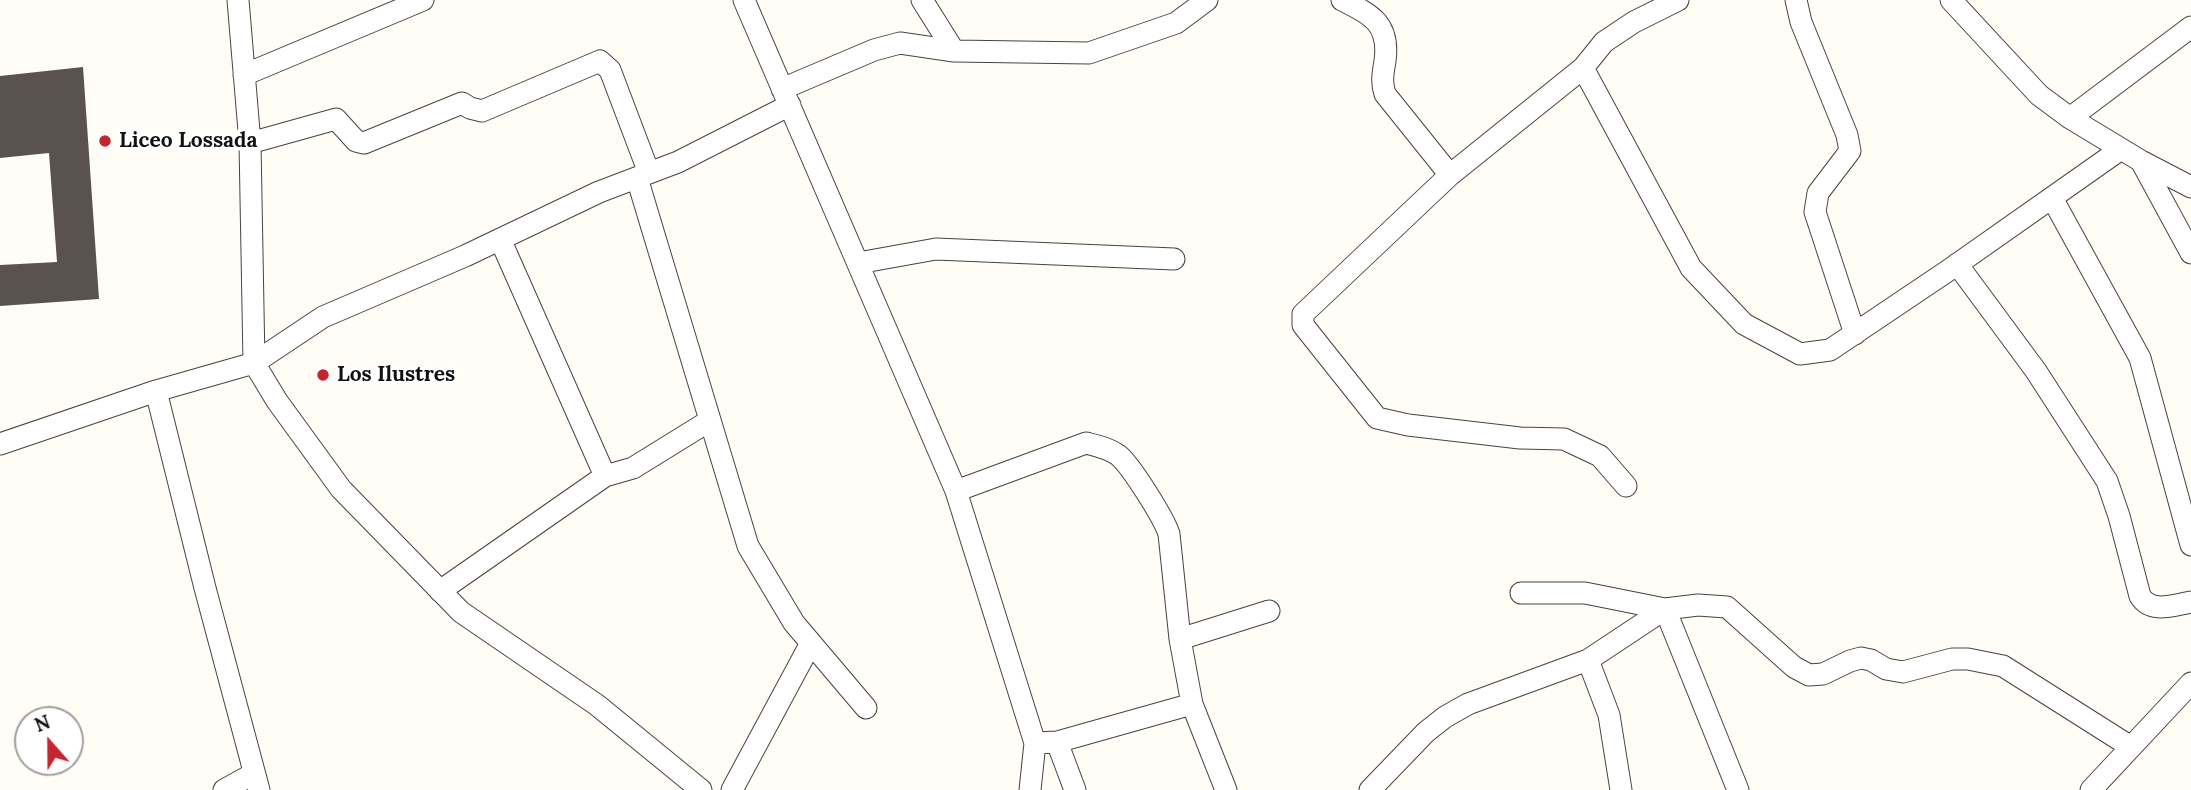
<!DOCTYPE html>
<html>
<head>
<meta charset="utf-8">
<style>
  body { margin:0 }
  #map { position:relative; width:2191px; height:790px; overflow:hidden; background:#fffdf5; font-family:Lora,serif }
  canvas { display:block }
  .north { position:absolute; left:14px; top:706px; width:70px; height:70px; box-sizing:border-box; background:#fff; border:2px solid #a0a0a0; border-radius:50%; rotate:339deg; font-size:19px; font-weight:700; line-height:28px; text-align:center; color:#111 }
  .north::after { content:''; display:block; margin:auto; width:24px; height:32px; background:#c4262e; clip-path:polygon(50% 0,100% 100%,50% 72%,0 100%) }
</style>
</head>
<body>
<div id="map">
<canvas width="2191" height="790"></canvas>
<div class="north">N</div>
</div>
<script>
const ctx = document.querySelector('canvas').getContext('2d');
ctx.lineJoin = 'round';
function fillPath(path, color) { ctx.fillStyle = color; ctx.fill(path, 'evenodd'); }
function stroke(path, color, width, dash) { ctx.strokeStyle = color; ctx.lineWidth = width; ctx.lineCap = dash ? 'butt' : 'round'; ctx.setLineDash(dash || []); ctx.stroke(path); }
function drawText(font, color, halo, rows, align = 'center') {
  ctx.font = font + ' Lora,serif'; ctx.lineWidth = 7; ctx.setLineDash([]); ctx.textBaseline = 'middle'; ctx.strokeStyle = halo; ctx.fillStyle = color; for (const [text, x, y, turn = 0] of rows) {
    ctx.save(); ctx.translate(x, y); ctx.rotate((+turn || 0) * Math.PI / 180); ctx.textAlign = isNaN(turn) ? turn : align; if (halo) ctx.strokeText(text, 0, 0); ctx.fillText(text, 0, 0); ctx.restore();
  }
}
const building = new Path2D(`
  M83,67L99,299L0,306V265L57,262L49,153L0,158V76Z`);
const minor = new Path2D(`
  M238,0L250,143L254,363L277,401L341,489L461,612L597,705L701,790
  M744,0L956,491L1035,743L1030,790
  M922,0L954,51
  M1342,0C1372,15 1390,24 1385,61C1383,73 1381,82 1385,94L1450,175
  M1796,0L1801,22L1847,135L1850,151L1818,193L1815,212L1855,334
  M1951,0L2039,95L2070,118L2141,161L2191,187
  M1583,68L1691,268L1744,324L1800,354L1830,350L1949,270L2121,149
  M244,75L423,0
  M782,89L874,50L900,43L954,51L1089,53L1176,23L1207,0
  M2070,118L2191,27
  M250,143L336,119L356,141L364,143L462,103L470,108L482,111L600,61L610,70L649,173
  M2141,161L2191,253
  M637,178L748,546L794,623L866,708
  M2052,198L2140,358L2191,545
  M500,239L605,476
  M858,263L936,249L1174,259
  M1957,264L2036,371L2107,481L2119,516L2140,596C2151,614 2173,605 2191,602
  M156,391L205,588L259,790
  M0,444L156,391L254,363L323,317L465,256L599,192L678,162L790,105
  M1626,486L1600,456L1564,439L1520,438L1408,425L1377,418L1303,325V314L1450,175L1583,68L1604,42L1634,22L1678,0
  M956,491L1086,443C1098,446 1108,448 1118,455C1130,464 1164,518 1169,534L1180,639L1192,704L1226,790
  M440,591L605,476L633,468L709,421
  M1521,593H1585L1665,609L1698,605L1727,607L1794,667L1809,675L1823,674L1850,661L1861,658L1871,660L1886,669L1903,672L1952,659H1968L2003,666L2131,747
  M1180,639L1269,611
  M1588,660L1609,715L1621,790
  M1057,742L1075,790
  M1035,743L1057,742L1192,704
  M224,790L253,774
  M732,790L811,643
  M1370,790L1426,732L1445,717L1468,704L1588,660L1665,609L1738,790
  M2091,790L2191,683`);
const markers = [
  [105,141,7,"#c4262e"],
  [323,375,7,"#c4262e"]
];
const poiNames = [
  ["Liceo Lossada",119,141],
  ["Los Ilustres",337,375]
];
fillPath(building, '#5a524d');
stroke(minor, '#444', 23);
stroke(minor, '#fff', 21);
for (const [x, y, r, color] of markers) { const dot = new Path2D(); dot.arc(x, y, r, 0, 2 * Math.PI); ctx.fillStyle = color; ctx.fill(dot); stroke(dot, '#fff', 2.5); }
drawText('bold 21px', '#111', '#fff', poiNames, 'left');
</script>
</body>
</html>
